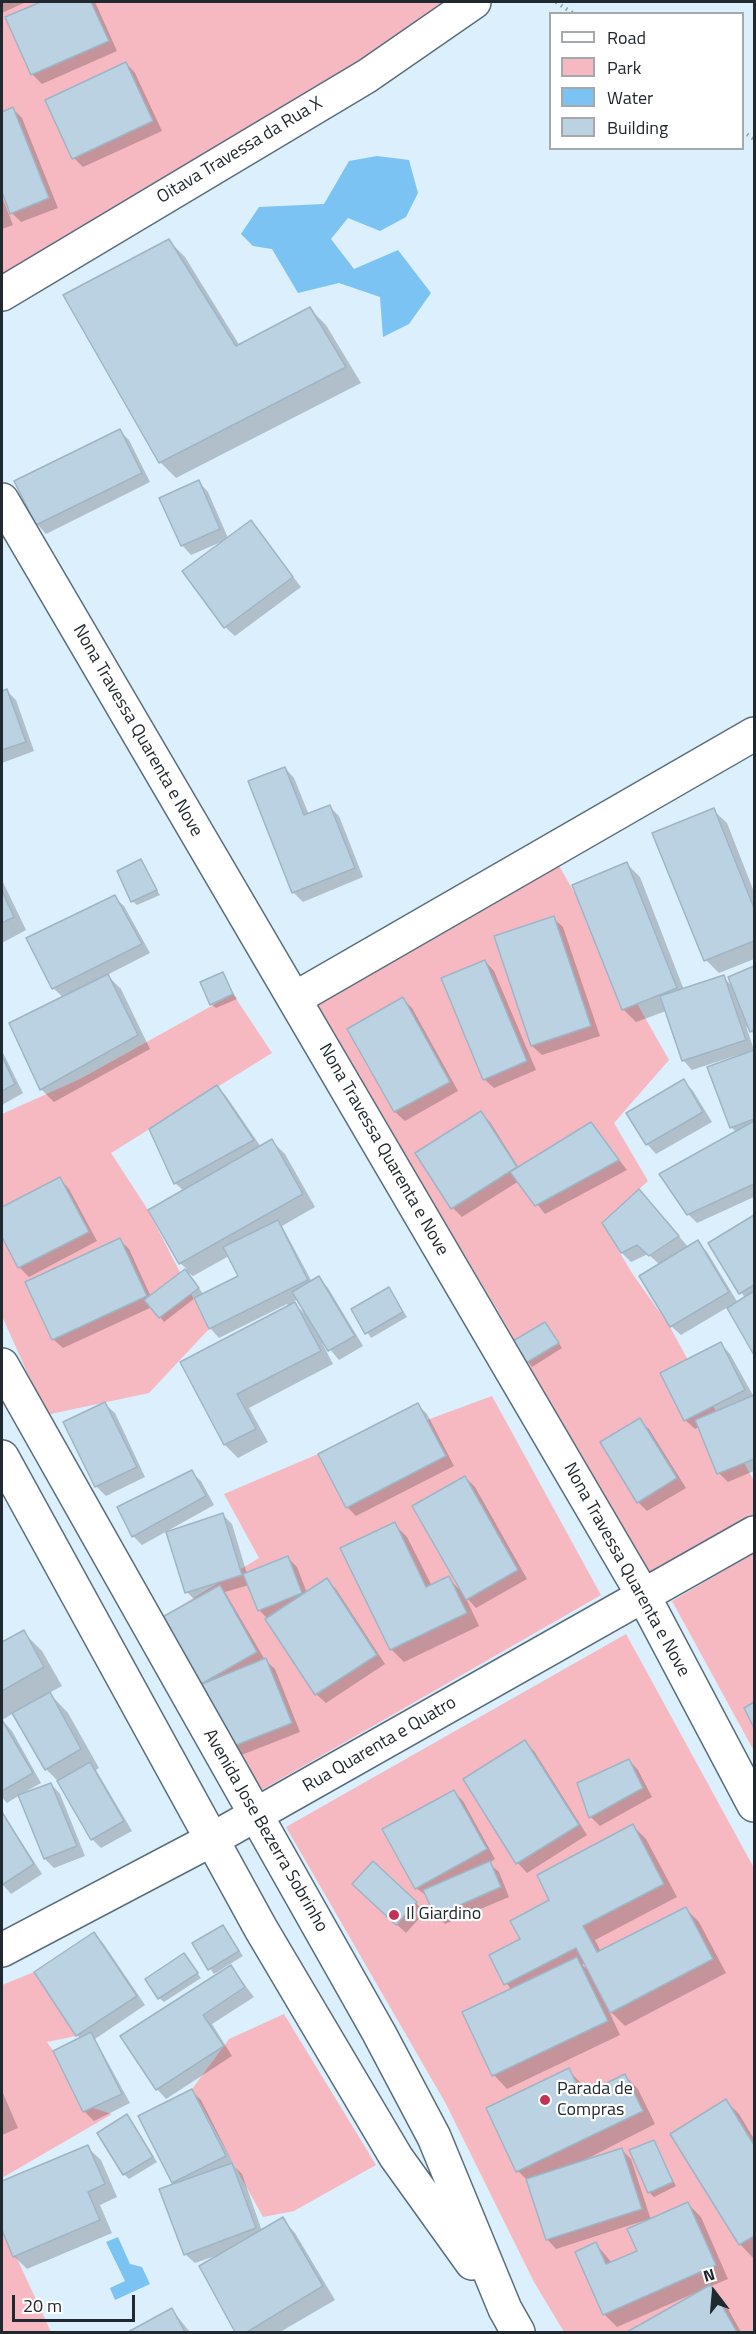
<!DOCTYPE html>
<html>
<head>
<meta charset="utf-8">
<style>
  body { margin:0 }
  #map { position:relative; width:756px; height:2334px; overflow:hidden; background:#dceffc; font-family:"Titillium Web",sans-serif }
  canvas { display:block }
  .frame { position:absolute; inset:0; border:3px solid #20292f; pointer-events:none }
  .legend { position:absolute; left:549px; top:12px; width:195px; height:138px; box-sizing:border-box; background:#fff; border:2px solid #a6a9ac; margin:0; padding:8px 10px; list-style:none; font-size:18px; color:#20292f }
  .legend li { display:flex; align-items:center; gap:12px; height:30px }
  .legend b { width:30px; border:2px solid #a6a9ac }
  .north { position:absolute; left:684px; top:2262px; width:60px; height:60px; -webkit-text-stroke:4px #fff; paint-order:stroke; rotate:344deg; font-size:16px; font-weight:700; line-height:24px; text-align:center; color:#20292f }
  .north::after { content:''; display:block; margin:auto; width:21px; height:27px; background:#20292f; clip-path:polygon(50% 0,100% 100%,50% 72%,0 100%) }
  .scale { position:absolute; left:12px; top:2295px; width:123px; height:27px; box-sizing:border-box; border:3px solid #20292f; border-top:0; padding-left:8px; font-size:18px; line-height:21px; white-space:nowrap; color:#20292f; -webkit-text-stroke:4px #fff; paint-order:stroke }
</style>
</head>
<body>
<div id="map">
<canvas width="756" height="2334"></canvas>
<div class="frame"></div>
<ul class="legend">
<li><b style="height:8px;background:#fff"></b>Road</li>
<li><b style="height:16px;background:#f6b9c1"></b>Park</li>
<li><b style="height:16px;background:#7ac3f3"></b>Water</li>
<li><b style="height:16px;background:#bbd2e3"></b>Building</li>
</ul>
<div class="north">N</div>
<div class="scale">20 m</div>
</div>
<script>
const ctx = document.querySelector('canvas').getContext('2d');
ctx.lineJoin = 'round';
function fillPath(path, color) { ctx.fillStyle = color; ctx.fill(path, 'evenodd'); }
function stroke(path, color, width, dash) { ctx.strokeStyle = color; ctx.lineWidth = width; ctx.lineCap = dash ? 'butt' : 'round'; ctx.setLineDash(dash || []); ctx.stroke(path); }
function drawText(font, color, halo, rows, align = 'center') {
  ctx.font = font + ' "Titillium Web",sans-serif'; ctx.lineWidth = 4.5; ctx.setLineDash([]); ctx.textBaseline = 'middle'; ctx.strokeStyle = halo; ctx.fillStyle = color; for (const [text, x, y, turn = 0] of rows) {
    ctx.save(); ctx.translate(x, y); ctx.rotate((+turn || 0) * Math.PI / 180); ctx.textAlign = isNaN(turn) ? turn : align; if (halo) ctx.strokeText(text, 0, 0); ctx.fillText(text, 0, 0); ctx.restore();
  }
}
const green = new Path2D(`
  M2,2H452L2,292Z
  M557,862L669,1060L614,1123L648,1181L602,1223L632,1273L670,1327L754,1481V1514L650,1577L498,1311L314,1003Z
  M233,994L272,1053L111,1153L148,1210L209,1329L149,1393L46,1415L2,1316V1114L80,1079Z
  M492,1396L601,1595L253,1795L159,1619L259,1558L224,1494L318,1454L346,1508L427,1420Z
  M754,1553V1751L672,1601Z
  M626,1634L754,1868V2332H564L534,2282L446,2104L286,1827Z
  M34,1972L76,2036L47,2042L93,2108L112,2114L2,2178V1985Z
  M284,2014L376,2165L294,2211L263,2217L192,2089L229,2039Z
  M2,2226L51,2332H2Z`);
const water = new Path2D(`
  M377,156L409,160L418,193L406,217L380,231L348,218L331,239L354,269L398,250L431,293L409,324L383,337L380,297L339,283L298,293L272,249L253,246L241,234L259,207L324,204L349,161Z
  M118,2237L130,2264L142,2267L150,2284L115,2300L110,2288L125,2281L106,2242Z`);
const shadow = new Path2D(`
  M2,2H26L2,13Z
  M45,2H95L117,51L42,84L32,74L7,18Z
  M126,63L135,73L162,131L83,167L74,158Z
  M13,109L22,118L58,208L21,222L12,213L2,188V113Z
  M2,197L13,225L2,229Z
  M169,241L185,257L240,346L310,309L326,325L361,383L176,478L160,462Z
  M120,431L129,440L150,482L46,534L37,524Z
  M199,482L208,492L228,538L251,522L301,587L235,636L225,627L221,542L191,555L182,545Z
  M7,691L16,700L34,751L2,763V693Z
  M285,768L294,778L309,815L329,806L339,816L363,877L303,902L293,892Z
  M713,810L727,823L754,892V959L719,973L706,960Z
  M140,861L160,895L137,905L132,901Z
  M627,864L640,877L684,990L723,977L733,987L730,978L754,968V1034L746,1026L754,1050V1197L697,1223L688,1214L737,1133L731,1127L739,1057L738,1055L692,1070L683,1060L666,1011L636,1022L623,1009Z
  M2,880L26,930L2,943Z
  M114,897L124,906L150,953L107,975L121,989L150,1049L54,1102L41,1089L64,998L53,988Z
  M553,918L563,927L600,1036L542,1055L532,1046L496,937Z
  M485,961L494,971L536,1070L494,1088L484,1079Z
  M222,974L237,999L216,1008L211,1004Z
  M403,999L412,1008L458,1091L405,1121L395,1112L349,1029Z
  M2,1051L23,1093L2,1105Z
  M684,1081L693,1091L712,1122L656,1154L647,1144Z
  M217,1087L226,1096L261,1147L272,1141L285,1154L315,1207L282,1226L312,1282L319,1278L328,1288L363,1346L339,1360L324,1342L322,1343L333,1364L249,1408L268,1442L238,1458L225,1445L182,1363L289,1307L287,1304L219,1338L210,1328L195,1298L164,1322L152,1307L63,1348L53,1339L120,1240L129,1249L151,1297L187,1269L180,1263L184,1191L175,1183ZM229,1256L240,1277L204,1295L186,1271L193,1276ZM298,1299L307,1316L293,1302Z
  M481,1113L490,1122L519,1168L591,1124L627,1170L545,1214L519,1181L462,1217L453,1208Z
  M60,1179L69,1189L97,1241L29,1277L19,1267L2,1234V1209Z
  M648,1200L689,1248L698,1242L707,1252L738,1303L745,1298L710,1243L754,1216V1352L728,1307L681,1335L671,1326L660,1265L648,1254L631,1262L622,1253Z
  M389,1289L407,1317L371,1338L353,1309Z
  M545,1323L562,1348L532,1367L528,1362Z
  M721,1344L730,1354L754,1397V1471L728,1482L719,1473L699,1427L695,1429L685,1420Z
  M105,1404L115,1413L145,1477L106,1496L96,1486L65,1422Z
  M418,1405L427,1414L454,1466L356,1516L347,1507Z
  M639,1420L649,1429L686,1488L647,1511L638,1502Z
  M191,1472L201,1481L214,1505L142,1545L133,1536Z
  M465,1477L475,1487L527,1579L476,1608L465,1596L479,1626L404,1662L391,1649L394,1524L407,1537L432,1586L448,1578L462,1592Z
  M223,1515L232,1524L247,1574L288,1558L297,1567L307,1593L327,1580L336,1589L385,1664L326,1703L316,1694L268,1619L259,1610L249,1585L225,1592L265,1660L275,1669L300,1732L239,1756L197,1686L196,1601L187,1592Z
  M23,1632L42,1651L62,1686L49,1693L68,1713L99,1768L96,1770L132,1831L101,1848L92,1839L60,1783L46,1769L14,1713L2,1720V1644Z
  M2,1720L12,1731L41,1783L23,1793L51,1784L60,1794L85,1856L54,1868L45,1859L20,1795L7,1803L2,1797Z
  M525,1742L534,1751L587,1835L527,1873L518,1863L465,1779Z
  M629,1760L638,1770L652,1797L600,1826L591,1817L579,1784Z
  M454,1792L463,1801L495,1859L489,1863L499,1872L509,1897L445,1924L436,1915L427,1896L416,1888Z
  M2,1812L42,1874L11,1894L2,1884Z
  M633,1826L646,1839L677,1897L595,1940L601,1952L685,1908L699,1922L726,1973L625,2026L608,2009L620,2035L507,2089L494,2075L464,2012L511,1990L491,1956L522,1940L551,1901ZM586,1963L590,1972L582,1965Z
  M363,1893L416,1903L425,1912L406,1933Z
  M223,1927L243,1956L214,1974L194,1944Z
  M94,1934L103,1943L145,2005L95,2039L130,2103L94,2121L85,2112L55,2052L81,2039L77,2035Z
  M184,1955L201,1978L164,2002L159,1998Z
  M231,1967L254,1997L212,2024L232,2056L166,2099L157,2089Z
  M568,2070L581,2083L587,2094L625,2076L638,2089L655,2124L575,2165L622,2150L631,2159L651,2220L688,2204L701,2217L728,2279L709,2287L723,2300L741,2332H630L696,2295L695,2293L617,2327L604,2314L596,2244L612,2263L639,2252L646,2220L556,2249L547,2239L529,2182L518,2171L488,2109Z
  M2,2091L18,2128L2,2135Z
  M192,2091L201,2100L235,2167L242,2174L262,2231L282,2219L295,2233L335,2300L280,2332H237L201,2267L218,2255L195,2263L185,2254L176,2185L173,2182Z
  M726,2101L739,2114L754,2139L753,2258L740,2244Z
  M126,2116L157,2162L129,2179L124,2174Z
  M653,2142L676,2186L654,2197L649,2192Z
  M87,2147L101,2160L117,2197L100,2205L112,2233L27,2269L14,2256L2,2227V2182Z
  M172,2310L190,2332H131Z`);
const building = new Path2D(`
  M41,2H91L109,41L31,75L5,17Z
  M126,62L153,121L72,159L45,100Z
  M13,107L49,198L10,214L2,192V112Z
  M169,239L236,346L310,307L346,367L159,463L63,295Z
  M120,429L142,473L36,525L14,481Z
  M199,480L220,529L181,546L159,498Z
  M251,520L293,577L224,628L182,571Z
  M7,689L26,742L2,750V691Z
  M285,767L304,815L330,805L355,868L292,893L248,781Z
  M714,808L754,908V941L704,961L652,833Z
  M141,859L157,890L131,902L117,871Z
  M627,862L677,988L622,1010L572,885Z
  M2,891L14,917L2,923Z
  M115,895L142,944L52,989L26,938Z
  M554,916L591,1026L531,1046L494,936Z
  M485,960L527,1061L483,1080L441,978Z
  M754,966V1030L750,1032L728,977Z
  M223,972L233,994L210,1005L200,982Z
  M108,974L138,1035L40,1090L9,1023Z
  M724,975L746,1040L682,1061L660,996Z
  M403,997L450,1082L394,1112L347,1029Z
  M754,1050V1119L730,1128L707,1067Z
  M2,1056L15,1084L2,1091Z
  M684,1079L703,1112L646,1145L626,1113Z
  M217,1085L254,1140L174,1184L149,1129Z
  M481,1111L517,1167L451,1209L415,1153Z
  M754,1121V1184L687,1215L659,1174Z
  M591,1122L619,1160L535,1206L510,1172Z
  M272,1139L303,1194L179,1264L148,1210Z
  M60,1177L89,1232L18,1268L2,1237V1207Z
  M639,1189L679,1236L649,1256L637,1245L621,1253L602,1223Z
  M754,1215V1285L739,1294L708,1243Z
  M278,1220L308,1280L209,1329L194,1298L238,1276L223,1247Z
  M120,1238L147,1296L52,1340L25,1282Z
  M698,1240L729,1292L670,1327L639,1276Z
  M185,1269L199,1288L159,1318L144,1300Z
  M319,1276L355,1336L328,1351L292,1292Z
  M389,1287L403,1312L365,1334L351,1309Z
  M754,1291V1355L727,1308Z
  M295,1302L321,1351L237,1394L256,1429L224,1445L180,1362Z
  M545,1322L559,1343L526,1363L513,1341Z
  M721,1342L745,1390L684,1421L660,1373Z
  M754,1395V1459L717,1474L695,1420Z
  M105,1402L137,1467L95,1487L63,1422Z
  M418,1403L446,1456L346,1508L318,1454Z
  M640,1418L677,1478L637,1503L600,1442Z
  M192,1470L206,1496L132,1537L117,1507Z
  M465,1476L518,1570L466,1600L412,1506Z
  M223,1513L242,1575L185,1593L166,1532Z
  M395,1522L426,1587L449,1576L467,1613L390,1650L340,1548Z
  M288,1556L302,1593L258,1611L243,1574Z
  M327,1578L377,1655L315,1695L265,1619Z
  M220,1585L257,1652L196,1687L159,1619Z
  M24,1630L44,1667L2,1691V1642Z
  M266,1658L292,1723L229,1748L202,1684Z
  M50,1692L81,1749L45,1770L12,1713Z
  M754,1702V1728L744,1708Z
  M2,1720L33,1773L2,1791Z
  M525,1740L579,1825L516,1864L463,1779Z
  M629,1759L643,1788L589,1818L577,1783Z
  M90,1762L124,1821L91,1840L57,1781Z
  M51,1783L77,1846L44,1859L18,1795Z
  M454,1790L487,1849L415,1889L382,1829Z
  M2,1812L34,1864L2,1885Z
  M633,1824L664,1884L583,1926L597,1952L686,1907L713,1959L610,2013L576,1948L504,1985L489,1955L520,1939L510,1921L549,1900L537,1875Z
  M373,1861L417,1902L396,1925L352,1884Z
  M490,1861L501,1887L435,1916L423,1890Z
  M223,1925L239,1951L208,1970L192,1943Z
  M94,1932L137,1996L76,2036L34,1972Z
  M184,1953L198,1973L158,1999L145,1979Z
  M577,1957L608,2021L492,2076L462,2012Z
  M231,1965L245,1987L203,2015L224,2046L156,2090L120,2036Z
  M91,2032L122,2094L83,2112L53,2051Z
  M569,2068L582,2095L625,2074L643,2111L516,2172L486,2108Z
  M192,2089L226,2156L172,2183L138,2116Z
  M726,2099L754,2145V2236L739,2245L670,2134Z
  M127,2114L153,2157L123,2175L97,2133Z
  M654,2140L673,2182L648,2193L629,2150Z
  M88,2145L105,2184L88,2192L100,2220L13,2257L2,2230V2181Z
  M622,2148L642,2209L546,2240L526,2179Z
  M232,2163L256,2228L184,2255L159,2189Z
  M688,2202L716,2265L603,2315L575,2252L596,2242L606,2264L637,2251L627,2229Z
  M283,2217L323,2286L247,2332H235L199,2266Z
  M710,2285L737,2332H627Z
  M172,2308L185,2332H128Z`);
const path = new Path2D(`
  M556,2L574,14
  M742,131L754,139`);
const minor = new Path2D(`
  M2,294L367,76L474,2
  M2,500L643,1595L754,1805
  M294,999L754,734
  M2,1950L211,1840L754,1533`);
const major = new Path2D(`
  M2,1365L379,2033L434,2137L505,2309L518,2332
  M2,1457L261,1929L396,2157L472,2263`);
const markers = [
  [394,1915,6,"#c33358"],
  [545,2100,6,"#c33358"]
];
const streetNames = [
  ["Oitava Travessa da Rua X",240,151,-31],
  ["Nona Travessa Quarenta e Nove",137,731,60],
  ["Nona Travessa Quarenta e Nove",383,1150,60],
  ["Nona Travessa Quarenta e Nove",626,1570,61],
  ["Rua Quarenta e Quatro",380,1745,-30],
  ["Avenida Jose Bezerra Sobrinho",265,1831,60]
];
const poiNames = [
  ["Il Giardino",406,1915],
  ["Parada de",557,2090],
  ["Compras",557,2111]
];
fillPath(green, '#f6b9c1');
fillPath(water, '#7ac3f3');
fillPath(shadow, '#0003');
fillPath(building, '#bbd2e3');
stroke(building, '#9eb5c5', 1.5);
stroke(minor, '#596e7c', 36);
stroke(major, '#596e7c', 36);
stroke(path, '#93a2ac', 4, [1.5, 4.5]);
stroke(minor, '#fff', 33);
stroke(major, '#fff', 33);
for (const [x, y, r, color] of markers) { const dot = new Path2D(); dot.arc(x, y, r, 0, 2 * Math.PI); ctx.fillStyle = color; ctx.fill(dot); stroke(dot, '#fff', 2); }
drawText('18px', '#20292f', '#fff', streetNames);
drawText('18px', '#20292f', '#fff', poiNames, 'left');
</script>
</body>
</html>
